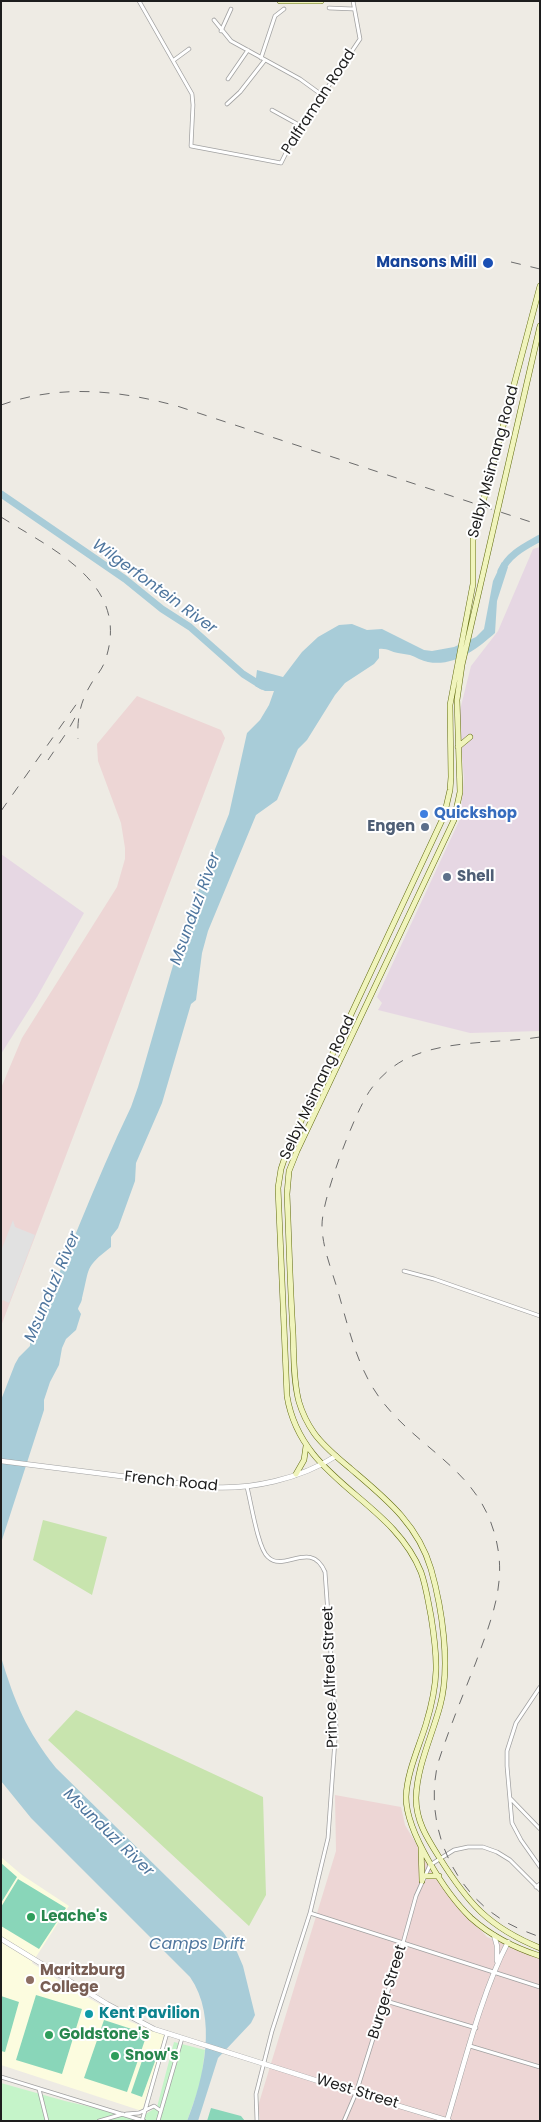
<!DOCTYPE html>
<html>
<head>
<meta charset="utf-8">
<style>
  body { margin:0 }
  #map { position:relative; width:541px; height:2122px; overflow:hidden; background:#eeebe4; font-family:Poppins,sans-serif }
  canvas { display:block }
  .frame { position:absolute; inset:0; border:2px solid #1d1d1d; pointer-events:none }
</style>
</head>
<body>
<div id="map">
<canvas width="541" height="2122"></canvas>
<div class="frame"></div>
</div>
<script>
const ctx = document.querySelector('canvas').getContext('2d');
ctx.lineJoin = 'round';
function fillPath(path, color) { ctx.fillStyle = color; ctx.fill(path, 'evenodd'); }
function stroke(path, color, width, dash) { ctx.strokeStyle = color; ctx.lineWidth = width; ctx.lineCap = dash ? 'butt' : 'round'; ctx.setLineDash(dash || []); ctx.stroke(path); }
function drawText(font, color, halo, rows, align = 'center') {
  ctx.font = font + ' Poppins,sans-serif'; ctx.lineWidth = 4; ctx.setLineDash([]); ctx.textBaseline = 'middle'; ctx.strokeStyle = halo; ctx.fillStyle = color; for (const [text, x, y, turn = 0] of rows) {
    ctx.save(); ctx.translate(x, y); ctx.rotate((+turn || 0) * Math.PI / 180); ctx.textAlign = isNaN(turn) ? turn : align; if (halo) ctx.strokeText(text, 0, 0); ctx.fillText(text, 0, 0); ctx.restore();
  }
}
const commercial = new Path2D(`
  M137,696L221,730L225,738L1,1326V1088L22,1038L117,887L125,859V848L121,823L98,761L97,744Z
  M335,1795L401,1807L405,1825L442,1887L487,1937L540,1958V2121H260L258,2106L336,1851Z`);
const industrial = new Path2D(`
  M540,547V1031L470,1033L378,1010L382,1003L377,997L460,819L464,778L458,718L471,666L498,631L533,549Z
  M1,854L84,913L37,997L1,1054Z`);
const education = new Path2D(`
  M1,1857L22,1875L69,1906L32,1963L69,1987L131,2022L165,2035L142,2111L1,2065Z`);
const grass = new Path2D(`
  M43,1520L107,1537L92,1595L33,1560Z
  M76,1710L263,1797L266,1895L249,1926L48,1740Z`);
const park = new Path2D(`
  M174,2042L205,2050L201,2082L187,2121H1V2083L65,2101L139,2118L157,2107Z`);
const pitch = new Path2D(`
  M1,1863L17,1877L1,1903Z
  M18,1879L66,1908L39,1949L1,1926V1907Z
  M36,1995L82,2009L62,2074L16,2060Z
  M1,1996L19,2002L5,2052L1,2051Z
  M104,2020L147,2034L127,2092L84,2078Z
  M145,2052L157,2056L142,2097L131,2093Z
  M211,2108L241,2116L245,2121H207Z`);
const parking = new Path2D(`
  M13,1220L15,1227L35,1235L9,1303L3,1300L1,1303V1251Z`);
const water = new Path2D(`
  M502,562L508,567L497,601L495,633C477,649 454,667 428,662C422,661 416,657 410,655C406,654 402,654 398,653C391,652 387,648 379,649V658L374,664L345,683L335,695L307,740L298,749L277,800L256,815L208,931L202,953L196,1000L191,1004L162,1103L136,1163L135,1181L118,1228L111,1237V1247C84,1268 90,1267 82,1298C82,1302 79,1305 78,1309L81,1314L76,1330L66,1339L62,1348L59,1365L50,1382L44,1400V1410L1,1543V1400L15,1364L19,1357L30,1346V1339C66,1263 94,1183 131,1107L138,1087L184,927L229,814L247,733L260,720L269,705L274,691H265L255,686L257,670L283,677L302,652L318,637L339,625L352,624L367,630L382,629L424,650L432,651L454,647L476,637L484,629L493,581Z
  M1,1657C15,1703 26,1730 56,1768L223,1932L237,1952L243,1966L255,2015L251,2023L218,2058L198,2121H187C204,2079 218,2017 190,1977L31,1818L1,1781Z`);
const river = new Path2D(`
  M1,494L125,579L162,609L190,627L243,674L262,686
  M501,571C509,554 524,547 540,538`);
const minor = new Path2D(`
  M139,1L192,94L193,105L191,146L281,163L293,139L360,39L353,1
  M329,8L354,9
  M214,20L231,41L300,79L322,95
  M221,31L231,9
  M261,58L275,16L284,9
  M174,60L189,49
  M228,79L248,50
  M227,104L240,92L265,60
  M272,110L301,126
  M404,1271L434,1279L540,1316
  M247,1487C251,1502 258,1549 268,1557C284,1573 311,1539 325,1572L336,1726L328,1838L310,1913L272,2031L256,2094L257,2121
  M540,1687L516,1723L507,1751V1766L512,1823L521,1840L540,1867
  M510,1798L540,1829
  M536,1887L540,1884
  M310,1913L540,1987
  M386,2001L476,2028
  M470,2046L540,2067
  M1,2077L144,2121
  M39,2089L47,2121
  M126,2114L139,2113L154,2106L161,2111
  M99,2121L123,2114
  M142,2121L167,2033
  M158,2121L182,2038
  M344,2121L356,2093L403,1943L416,1896L430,1865L454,1850L468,1847H483L497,1852L510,1860L540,1890`);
const tertiary = new Path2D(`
  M1,1461L208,1487C251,1490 300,1479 336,1456
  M494,1935L497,1946V1961
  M1,1939L107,2004L154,2029L356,2093L449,2121
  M447,2121C464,2065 481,1994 508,1942`);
const secondary = new Path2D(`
  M280,1H321
  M540,286L473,540V584L450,705L451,777L450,790L444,816L287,1151L281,1169L278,1188L287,1396C301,1482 391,1498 421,1572C426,1586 428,1601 431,1616C438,1660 439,1681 426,1724C419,1747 407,1772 406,1797C406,1832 446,1894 471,1918C490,1935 515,1948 540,1956
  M540,326L462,665L457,700L460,792L454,820L297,1151L289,1171L287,1194C289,1240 290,1286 293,1333C294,1355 293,1380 299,1402C302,1412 307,1423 314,1433C324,1447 338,1458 351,1469C385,1498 418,1524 431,1569C442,1608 451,1666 440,1706C432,1736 417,1766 416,1798C416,1821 427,1838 439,1857C468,1903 488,1927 540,1948
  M458,747L470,737
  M296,1474L304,1460L306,1446
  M421,1847L422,1881
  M423,1876H439`);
const rail = new Path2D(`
  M511,262L540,269
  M1,405C60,384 118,390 177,406L540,525
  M1,517C53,550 132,584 105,661C102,670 95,677 91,684C80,702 77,719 78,739
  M48,760L67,732L76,716
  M1,811L80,699
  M540,1037C496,1044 442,1039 402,1061C390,1068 379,1078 371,1089C355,1111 322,1198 322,1225C322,1246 331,1268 337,1288C348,1325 356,1365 379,1397C419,1452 482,1469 497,1544C506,1586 490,1623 476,1662C463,1695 449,1729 438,1763C424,1821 450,1887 501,1919C513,1927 527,1932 540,1937`);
const markers = [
  [488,263,6,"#1a4fb4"],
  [424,814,5,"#3f7fe0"],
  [425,827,5,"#5c6f8a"],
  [447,877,5,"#5c6f8a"],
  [31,1917,5,"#2e9e5b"],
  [30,1980,5,"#8d6e63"],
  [89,2014,5,"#0f9aa8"],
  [49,2035,5,"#2e9e5b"],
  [115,2056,5,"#2e9e5b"]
];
const streetNames = [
  ["Palframan Road",319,102,-57],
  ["Selby Msimang Road",494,462,-75],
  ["Selby Msimang Road",318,1088,-65],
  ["French Road",171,1482,6],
  ["Prince Alfred Street",331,1677,-92],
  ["Burger Street",388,1992,-73],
  ["West Street",357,2092,17]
];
const transitNames = [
  ["Mansons Mill",477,263]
];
const shopNames = [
  ["Quickshop",434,814]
];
const serviceNames = [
  ["Engen",415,827],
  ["Shell",457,877,"left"]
];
const leisureNames = [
  ["Leache's",41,1917],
  ["Goldstone's",59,2035],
  ["Snow's",125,2056]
];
const educationNames = [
  ["Maritzburg",40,1971],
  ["College",40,1988]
];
const cultureNames = [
  ["Kent Pavilion",99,2014]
];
const waterNames = [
  ["Wilgerfontein River",154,587,36],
  ["Msunduzi River",196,909,-70],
  ["Msunduzi River",53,1287,-67],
  ["Msunduzi River",108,1833,44],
  ["Camps Drift",197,1945]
];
fillPath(commercial, '#edd6d5');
fillPath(industrial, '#e6d7e3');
fillPath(education, '#fcfcdf');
fillPath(grass, '#c8e4ae');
fillPath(park, '#c5f4c9');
fillPath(pitch, '#89d6b9');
fillPath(parking, '#e1e1e1');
fillPath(water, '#a8ccd8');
stroke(river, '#a8ccd8', 7);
stroke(minor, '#a1a1a1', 4.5);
stroke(tertiary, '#a1a1a1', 5.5);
stroke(secondary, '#606b0e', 6);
stroke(minor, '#fff', 3);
stroke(tertiary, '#fff', 4.5);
stroke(secondary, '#f0f4bc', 5);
stroke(rail, '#6b6b6b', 1, [10, 10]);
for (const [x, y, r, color] of markers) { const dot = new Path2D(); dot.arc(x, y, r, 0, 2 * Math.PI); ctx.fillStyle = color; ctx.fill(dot); stroke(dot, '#fff', 2); }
drawText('15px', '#1d1d1d', '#fff', streetNames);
drawText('bold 15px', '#164399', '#fff', transitNames, 'right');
drawText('bold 15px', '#366cbe', '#fff', shopNames, 'left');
drawText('bold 15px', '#4e5e75', '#fff', serviceNames, 'right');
drawText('bold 15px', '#27864d', '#fff', leisureNames, 'left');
drawText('bold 15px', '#785e54', '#fff', educationNames, 'left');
drawText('bold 15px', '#0d838f', '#fff', cultureNames, 'left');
drawText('italic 16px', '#4f769e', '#fff', waterNames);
</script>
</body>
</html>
